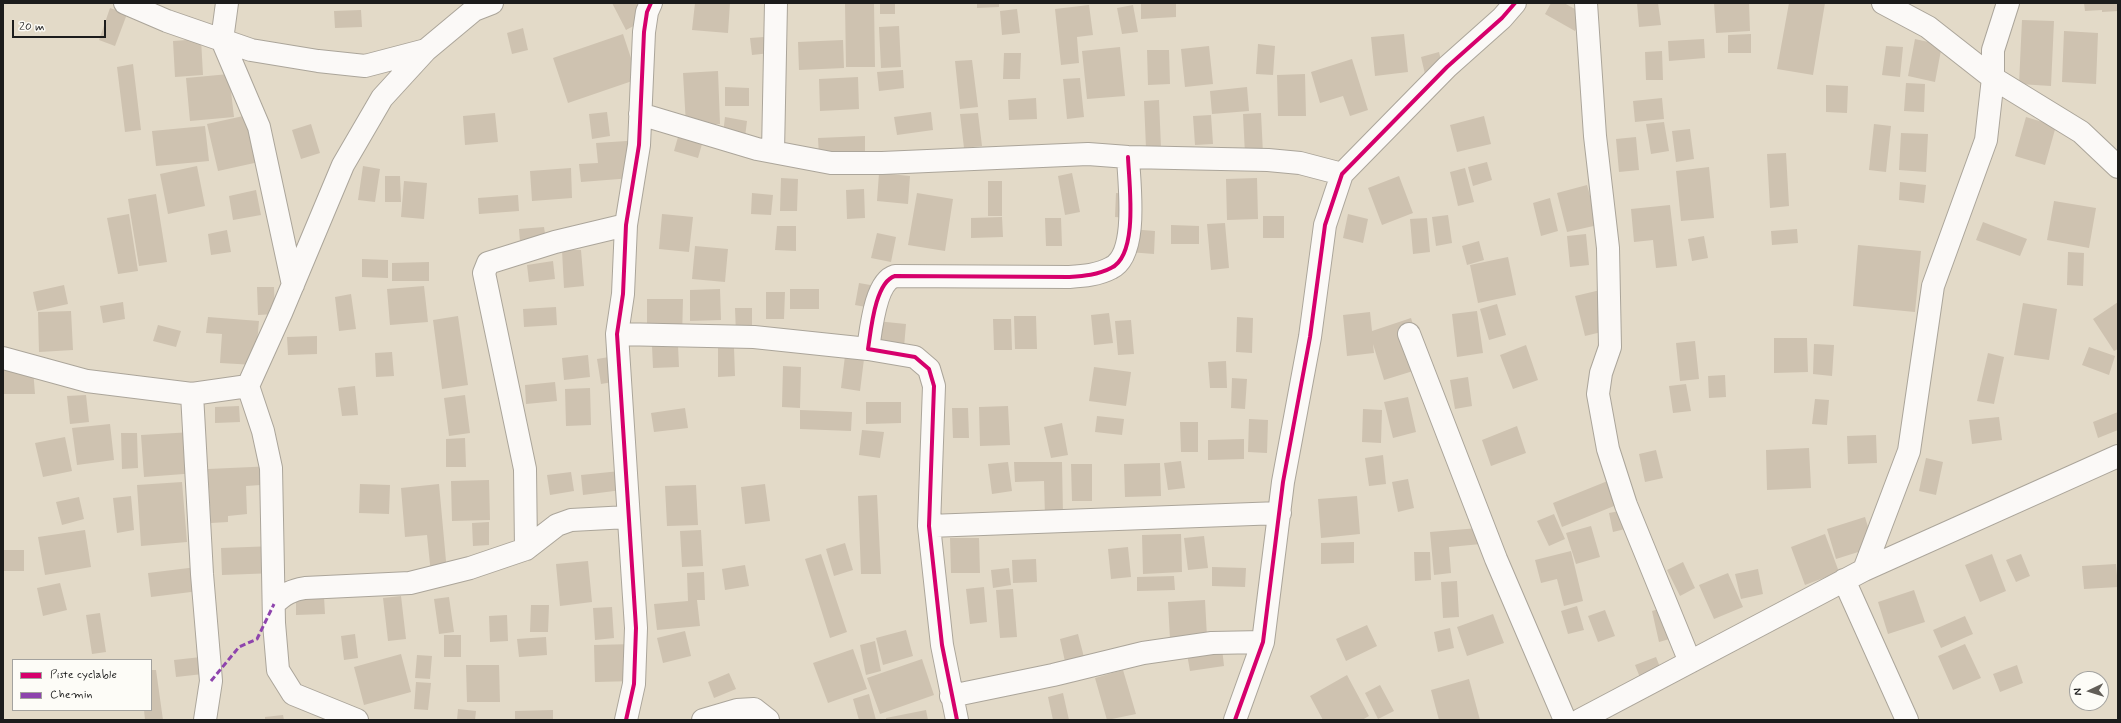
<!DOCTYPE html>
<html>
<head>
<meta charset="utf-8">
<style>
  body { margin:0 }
  #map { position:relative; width:2121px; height:723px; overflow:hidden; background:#e3dac8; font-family:Mynerve,sans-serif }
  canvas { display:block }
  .frame { position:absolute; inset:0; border:4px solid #1c1c1c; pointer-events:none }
  .legend { position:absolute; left:12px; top:659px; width:140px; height:52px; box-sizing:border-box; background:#fdfcf7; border:1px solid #a3a29f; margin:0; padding:5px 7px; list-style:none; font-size:12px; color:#1c1c1c }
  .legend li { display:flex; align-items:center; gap:8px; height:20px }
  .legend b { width:20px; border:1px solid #a3a29f }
  .north { position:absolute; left:2069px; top:671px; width:40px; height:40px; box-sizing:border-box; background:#fdfcf7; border:1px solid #a3a29f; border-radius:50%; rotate:266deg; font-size:11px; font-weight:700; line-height:16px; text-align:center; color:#1c1c1c }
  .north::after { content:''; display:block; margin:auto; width:14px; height:18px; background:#625e58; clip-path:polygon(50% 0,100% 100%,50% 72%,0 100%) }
  .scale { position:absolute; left:12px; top:20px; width:94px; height:18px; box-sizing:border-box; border:2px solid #1c1c1c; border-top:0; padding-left:5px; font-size:12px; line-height:14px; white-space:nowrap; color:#1c1c1c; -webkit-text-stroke:3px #fdfcf7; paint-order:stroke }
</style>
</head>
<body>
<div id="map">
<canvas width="2121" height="723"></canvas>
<div class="frame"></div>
<ul class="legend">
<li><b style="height:5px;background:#d6006c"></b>Piste cyclable</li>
<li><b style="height:5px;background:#8e44ad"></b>Chemin</li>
</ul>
<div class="north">N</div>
<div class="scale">20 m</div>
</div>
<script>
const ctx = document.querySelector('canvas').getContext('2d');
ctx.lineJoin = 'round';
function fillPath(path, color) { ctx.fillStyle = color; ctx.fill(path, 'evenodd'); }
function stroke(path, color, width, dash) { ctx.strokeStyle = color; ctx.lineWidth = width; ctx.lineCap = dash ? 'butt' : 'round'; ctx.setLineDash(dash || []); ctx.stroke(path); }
const building = new Path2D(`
  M612,3H636L645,20L626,30Z
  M695,3H730L728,33L692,30Z
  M845,3H874L875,67H846Z
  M880,3H895V14H880Z
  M977,3H999V7L977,8Z
  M1141,3H1176V17L1141,19Z
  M1551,3H1564L1584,14L1575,31L1545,14Z
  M1637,3H1658L1661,25L1639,27Z
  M1714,3H1749L1750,31L1716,33Z
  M1789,3H1825L1813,75L1777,69Z
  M2084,3H2118V11L2102,12V10L2085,11Z
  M1089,5L1093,35L1077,37L1079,63L1061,65L1055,9Z
  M1133,5L1138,32L1122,34L1117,8Z
  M110,8L127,14L115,46L99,40Z
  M1017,9L1020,33L1002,35L1000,11Z
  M361,10L362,27L335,28L334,11Z
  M2022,20L2054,21L2051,86L2019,84Z
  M899,26L901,67L881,68L879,27Z
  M523,28L528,50L512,54L507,33Z
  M2064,31L2098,33L2096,84L2062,82Z
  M623,34L638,79L568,103L553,58Z
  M1404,34L1408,72L1375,76L1371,37Z
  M1751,34V53H1728V35Z
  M778,36L780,52L752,55L750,38Z
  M201,39L203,75L175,77L173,41Z
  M1704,39L1705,58L1669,61L1668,41Z
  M1915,39L1942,45L1935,82L1908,76Z
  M843,40L844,68L799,70L798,42Z
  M1258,44L1275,46L1273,75L1256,74Z
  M1209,46L1213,84L1185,87L1181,49Z
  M1886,46L1903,47L1900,77L1882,75Z
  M1120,47L1125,96L1087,99L1082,51Z
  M1147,50H1169L1170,84L1148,85Z
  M1662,51L1663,80H1646L1645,52Z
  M1439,52L1443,69L1425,74L1421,57Z
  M1004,53H1021L1020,79H1003Z
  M1352,59L1368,110L1350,116L1343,96L1320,103L1311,72Z
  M972,60L978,107L960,109L955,61Z
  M133,64L141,130L125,132L117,67Z
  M903,70L904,88L879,91L877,72Z
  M718,71L720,124L686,125L683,73Z
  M229,74L234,117L190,121L186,78Z
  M1305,74L1306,116H1278L1277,75Z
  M858,77L859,109L820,111L819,79Z
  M1080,78L1084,117L1067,119L1063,79Z
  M1906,83L1925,84L1924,112L1904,111Z
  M1826,85L1848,86L1847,113L1826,112Z
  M725,87L749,88V106H725Z
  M1247,87L1249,111L1212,114L1210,91Z
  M1036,98L1037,119L1009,120L1008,100Z
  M1662,98L1664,119L1635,122L1633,101Z
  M1159,100L1161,148H1146L1144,101Z
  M607,112L610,136L592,139L589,114Z
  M931,112L933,130L897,135L894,117Z
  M257,113L268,160L218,171L207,124Z
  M495,113L498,142L465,145L463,116Z
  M978,113L982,146L964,148L960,114Z
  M1261,113L1263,154L1245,155L1243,114Z
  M1211,115L1213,144L1195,145L1193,116Z
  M1484,116L1491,144L1457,152L1450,125Z
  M725,117L747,121L745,137L723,134Z
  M2026,117L2056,126L2045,165L2015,156Z
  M1664,122L1669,151L1651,154L1646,124Z
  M311,124L320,153L301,159L292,130Z
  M1874,124L1891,126L1886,172L1869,170Z
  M205,126L209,161L156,166L152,131Z
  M1690,129L1694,159L1676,162L1672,131Z
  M1901,133L1928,134L1926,172L1899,170Z
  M865,136V154L819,156L818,138Z
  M678,137L702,144L698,158L674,151Z
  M1636,137L1639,170L1619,172L1616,139Z
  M642,140L645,177L581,182L579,164L598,163L596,143Z
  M1786,153L1789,206L1770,208L1767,154Z
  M1487,162L1492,180L1473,186L1468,167Z
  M197,166L205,206L168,214L160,174Z
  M363,166L380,169L375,202L358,200Z
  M1709,167L1714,218L1681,221L1676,171Z
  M571,168L572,198L532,201L530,171Z
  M1465,168L1474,202L1458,206L1450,172Z
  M879,173L910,176L908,204L877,201Z
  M1072,173L1080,212L1065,215L1058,176Z
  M385,176H400L401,202H385Z
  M1399,176L1413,213L1382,225L1368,188Z
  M781,178L798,179L797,211H780Z
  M1257,178L1258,219L1227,220L1226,179Z
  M404,181L427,183L424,219L401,217Z
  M988,181H1002V216H988Z
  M1900,182L1926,185L1924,203L1899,200Z
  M1587,185L1598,225L1567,232L1557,193Z
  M864,189L865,218L847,219L846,190Z
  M256,190L261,215L233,220L229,196Z
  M752,193L773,195L771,215L751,214Z
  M917,193L953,199L945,251L908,245Z
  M1116,193L1130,194L1128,218L1115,217Z
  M156,194L167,262L139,266L128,199Z
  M518,195L519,211L479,214L478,198Z
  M1550,198L1558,231L1541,236L1533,203Z
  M2054,201L2096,208L2089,248L2047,240Z
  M1670,205L1677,266L1656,268L1653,240L1634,242L1631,209Z
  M129,214L138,271L118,274L107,218Z
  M662,214L693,217L689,252L659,249Z
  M1348,214L1368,219L1363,243L1343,238Z
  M1448,215L1452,243L1436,246L1432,217Z
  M1263,216H1284V238H1263Z
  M1002,217L1003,237L971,238V218Z
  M1045,218H1061L1062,246H1046Z
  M1427,218L1430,252L1413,254L1410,219Z
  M1983,222L2027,239L2020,256L1976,240Z
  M1225,223L1229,268L1211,270L1207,224Z
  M1171,225L1199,226V244H1171Z
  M777,226H796V251L775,250Z
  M544,227L546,240L520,242L519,229Z
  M1118,228L1155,231L1154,254L1116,251Z
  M1797,229L1798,243L1772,245L1771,231Z
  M227,230L231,252L211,255L208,234Z
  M877,233L896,237L891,262L871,258Z
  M1586,234L1589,265L1570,267L1567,236Z
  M1704,236L1708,258L1692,261L1688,239Z
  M1479,241L1484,260L1467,265L1462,246Z
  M1858,245L1921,251L1915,312L1853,306Z
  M695,246L728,249L725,282L692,279Z
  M562,250H581L584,286L564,288Z
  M2068,252L2084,253L2083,286L2067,285Z
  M1508,257L1516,295L1478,303L1470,265Z
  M362,259L388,260V278L362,277Z
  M553,261L555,279L529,282L527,265Z
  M429,262V281H392V263Z
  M859,283L876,286L871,308L855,305Z
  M64,285L68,304L37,311L33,292Z
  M424,286L428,322L390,325L387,289Z
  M257,287H274L275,314L258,315Z
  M1609,288L1618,328L1585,336L1575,296Z
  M720,289L721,320L690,321V290Z
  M790,289H819V309H790Z
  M766,292H785L784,319H766Z
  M351,294L356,329L339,331L335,297Z
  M647,299H683L682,338L647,337Z
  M123,302L125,319L103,323L100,306Z
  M2118,302V349L2114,351L2093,319Z
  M2023,303L2057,309L2049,360L2014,355Z
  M1497,304L1506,335L1489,340L1480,309Z
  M556,307L557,325L524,327L523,309Z
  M735,308H752V334H736Z
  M71,311L73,350L39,352L38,312Z
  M1477,311L1483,353L1457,357L1452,314Z
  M1370,312L1372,331L1411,318L1426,367L1384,380L1373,344L1374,353L1347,356L1343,315Z
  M1109,313L1113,343L1094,345L1091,315Z
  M458,316L468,385L442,389L433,320Z
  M1014,316H1036L1037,349H1015Z
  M208,317L259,321L255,365L220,363L222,334L206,333Z
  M1237,317L1253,318L1252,353L1236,352Z
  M993,319H1011L1012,350H994Z
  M1131,320L1134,354L1118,355L1115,321Z
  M876,321L906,324L904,347L874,344Z
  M158,325L181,331L176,347L153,341Z
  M317,336V354L288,355L287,337Z
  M1774,338H1807L1808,372L1774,373Z
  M1695,341L1699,379L1680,381L1676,343Z
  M1814,344L1834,345L1832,376L1813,374Z
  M678,345L679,367L653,368L652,346Z
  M1526,345L1538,380L1513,389L1500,355Z
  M2089,347L2115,356L2109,375L2082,365Z
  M718,348H734L735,376L718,377Z
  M392,352L394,376L376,377L375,353Z
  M1988,353L2004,357L1994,404L1977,401Z
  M588,355L590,377L564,380L562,358Z
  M845,356L864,359L860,391L841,388Z
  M609,357L613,382L601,384L597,359Z
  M1226,361L1227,388H1210L1208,362Z
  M783,366L801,367L800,408L782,407Z
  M1094,367L1131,372L1126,406L1089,401Z
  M33,369L35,394H3V370Z
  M1725,375L1726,397L1709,398L1708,376Z
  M1468,377L1472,406L1455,409L1450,380Z
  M1232,378L1247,379L1245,409L1231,408Z
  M555,382L557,401L526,404L525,385Z
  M1686,384L1691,411L1673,413L1669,386Z
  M355,386L358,415L342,416L338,388Z
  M590,388L591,425L566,426L565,389Z
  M86,395L89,422L70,424L67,396Z
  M465,395L470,433L449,436L444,398Z
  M1408,397L1416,432L1393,438L1384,402Z
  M1815,399L1829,400L1827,425L1812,424Z
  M866,402H901V423L866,424Z
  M239,406L240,422L215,423V407Z
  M1008,406L1010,445L980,446L979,407Z
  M685,408L688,428L654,432L651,413Z
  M952,408H968L969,438H953Z
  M1363,409L1382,410L1381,443L1362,442Z
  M800,410L852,412L851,431L800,429Z
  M2118,412V430L2098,438L2093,422Z
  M1097,416L1124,419L1122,435L1095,432Z
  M1999,417L2002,440L1972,444L1969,420Z
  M1249,419L1268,420L1267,453L1248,452Z
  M1180,422H1198V452H1181Z
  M1062,423L1068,455L1051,458L1044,427Z
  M110,424L114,460L77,465L72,428Z
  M1517,426L1526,453L1491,466L1482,440Z
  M862,430L884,432L880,458L859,455Z
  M193,432L197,473L144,477L141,435Z
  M121,433H137L138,468L122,469Z
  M1876,435L1877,463L1848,464L1847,436Z
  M65,437L72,471L43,477L35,443Z
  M465,438L466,467H446V439Z
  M1244,439V459L1208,460V440Z
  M1809,448L1811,488L1767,490L1766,450Z
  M1656,450L1663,478L1645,482L1639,454Z
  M1383,455L1386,484L1369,486L1365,458Z
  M1926,458L1943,462L1936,495L1919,491Z
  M1181,461L1185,488L1168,490L1164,463Z
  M1008,462L1012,491L992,494L988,464Z
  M1014,462H1062L1063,516H1045L1044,481L1015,482Z
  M1160,463L1161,496L1125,497L1124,464Z
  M1071,464H1092V501H1072Z
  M274,466L275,484L246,486L247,514L228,516V522L211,523L208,469Z
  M620,471L622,490L583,495L581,475Z
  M571,472L574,491L550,495L547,475Z
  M1615,478L1624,502L1562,527L1553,503Z
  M1408,479L1414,508L1398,512L1392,482Z
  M489,480L490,520L452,521L451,481Z
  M182,482L187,542L141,546L137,485Z
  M360,484L390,485L389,514L359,513Z
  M439,484L447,572L431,574L427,535L405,537L401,488Z
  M765,484L770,521L745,524L741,487Z
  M696,485L698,525L667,526L665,486Z
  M877,495L881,574H861L858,496Z
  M131,496L134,530L117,533L113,498Z
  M1357,496L1360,534L1321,538L1318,499Z
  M79,497L84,519L62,525L56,502Z
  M1625,510L1629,528L1613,532L1609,513Z
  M1554,514L1565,539L1549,546L1537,521Z
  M1865,517L1874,547L1836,559L1827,529Z
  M489,522V545L473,546L472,523Z
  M1591,526L1600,557L1576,564L1566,533Z
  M1479,528L1481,544L1449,547L1451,573L1434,575L1430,532Z
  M85,530L91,567L45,575L38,537Z
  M701,530L703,566L682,567L680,531Z
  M1181,534L1182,572L1143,574L1142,535Z
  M1825,534L1839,572L1805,585L1791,547Z
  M1204,536L1208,568L1188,570L1184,538Z
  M950,538H979L980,573H951Z
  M1354,542V563L1321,564V543Z
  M845,543L853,570L834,576L826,549Z
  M275,546L276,573L222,575L221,548Z
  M1128,547L1131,577L1111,579L1108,549Z
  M3,550H24V571H3Z
  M1571,551L1583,601L1564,606L1557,579L1541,583L1535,560Z
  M1414,552H1430L1431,580L1415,581Z
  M821,554L847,632L830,638L805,559Z
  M1992,554L2006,591L1980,602L1965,565Z
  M2021,554L2030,576L2016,582L2006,560Z
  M1036,559L1037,582L1013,583L1012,560Z
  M588,561L592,602L560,606L556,564Z
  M1683,562L1695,588L1680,596L1667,570Z
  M2116,564L2118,587L2084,589L2082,566Z
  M745,565L749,586L725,590L722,569Z
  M197,567L199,591L151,597L148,573Z
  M1212,567L1246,568L1245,587L1212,586Z
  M1009,568L1011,585L993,588L991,570Z
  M1758,569L1763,594L1741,599L1735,574Z
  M704,572L705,600H697L700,626L657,630L654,604L688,601L687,573Z
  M1728,573L1743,607L1714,619L1699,585Z
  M1174,576L1175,590L1137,591V577Z
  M1457,581L1459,617L1443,618L1441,582Z
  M60,583L67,610L43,616L37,588Z
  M984,587L987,622L970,624L966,589Z
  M1013,589L1017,637L1000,638L996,590Z
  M1914,590L1925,622L1888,634L1878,602Z
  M401,596L406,639L388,641L383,598Z
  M296,597H324L325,614L296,615Z
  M449,597L454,632L439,634L434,599Z
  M1205,600L1207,637L1170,639L1168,602Z
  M531,605H549L548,632H530Z
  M1577,606L1584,630L1568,634L1561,611Z
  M612,607L614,638L595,640L593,608Z
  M1666,607L1673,638L1659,642L1652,611Z
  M1605,610L1615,636L1598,642L1588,616Z
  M100,613L106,652L92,654L86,615Z
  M1493,614L1504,643L1467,656L1457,627Z
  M507,615L508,641L490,642L489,616Z
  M1965,616L1973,634L1941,648L1933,630Z
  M1367,625L1377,646L1346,661L1336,639Z
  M1450,628L1454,648L1438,652L1434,632Z
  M906,630L913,656L883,665L876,638Z
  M685,631L691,656L663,663L657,638Z
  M355,634L358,658L344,660L341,636Z
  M1078,634L1085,661L1066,666L1060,639Z
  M444,635H461V657H444Z
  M546,637L547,655L519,657L517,639Z
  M875,641L881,671L866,675L860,645Z
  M634,644L635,681L595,682L594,645Z
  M1965,644L1981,678L1953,690L1938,656Z
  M1222,648L1224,666L1190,671L1187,654Z
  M853,649L867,689L828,703L813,663Z
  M401,654L411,692L364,705L354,667Z
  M417,655L432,656L430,679L415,678Z
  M201,657L203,674L176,677L174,660Z
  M1656,657L1664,677L1643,685L1635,665Z
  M922,659L934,695L880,714L867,678Z
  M466,665H499L500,702H467Z
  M2017,665L2023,683L2000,692L1993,674Z
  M151,670H156L163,720H145L144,710H151Z
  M1123,670L1136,714L1107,720L1095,678Z
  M729,673L736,689L714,698L708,682Z
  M1347,675L1369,716L1362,720H1323L1310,696Z
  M1469,679L1480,720H1439L1431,690Z
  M416,682L431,683L428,710L414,709Z
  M1380,685L1394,711L1378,719L1365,693Z
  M1063,693L1069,720H1053L1048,697Z
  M869,694L876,720H859L853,699Z
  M458,709L476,711L475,720H457Z
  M553,710V720H515V711Z
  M926,710L928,720H886V718Z
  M283,715L284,720H265V717Z`);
const minor = new Path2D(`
  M125,3L167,21L251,50L318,61L365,66L426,50
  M227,3L222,40L259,127L293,285
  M1586,3L1595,136L1608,248L1610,347L1601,373L1598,394L1608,449L1626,505L1690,662
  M1883,3L1928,27L1993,78L2081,132L2118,167
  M640,114L757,149L831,163H882L1088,154L1128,157L1268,160L1300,163L1342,174
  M773,152L776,3
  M617,334L754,337L868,349
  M1409,334L1496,559L1565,720
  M3,358L87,381L192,394L248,386L281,313L343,165L382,98L426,50L474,10L492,3
  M248,386L263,431L271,468L274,623L278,670L293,694L357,720
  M192,394L202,574L211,681L205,720
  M929,526L1280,513
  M526,549L525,469L484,273L488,263L555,242L626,225
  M1864,570L1909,451L1933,286L1986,140L1993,78V50L2008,3
  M1844,580L1907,720
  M274,604C284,594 292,590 305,588L410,583L470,568L526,549L557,525L571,520L628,517
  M951,696L1053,675L1143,653L1212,643L1263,642
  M626,720L634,684L636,628L617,334L623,294L626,225L639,145L644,32L647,12L651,3
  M703,720L737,710L754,709L768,720
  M957,720L942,645L929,526L934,386L929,369L915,357L868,349C871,330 875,282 895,276L1069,277C1083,276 1098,275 1111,268C1139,255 1129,183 1128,157
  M1235,720L1263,642L1283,482L1310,337L1325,225L1342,174L1447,67L1502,18L1515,3
  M1580,720L1864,570L2118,456`);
const quiet = new Path2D(`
  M211,681L239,647L257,639L274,604`);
const cycleway = new Path2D(`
  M626,720L634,684L636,628L617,334L623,294L626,225L639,145L644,32L647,12L651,3
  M957,720L942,645L929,526L934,386L929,369L915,357L868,349C871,330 875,282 895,276L1069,277C1083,276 1098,275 1111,268C1139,255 1129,183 1128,157
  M1235,720L1263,642L1283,482L1310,337L1325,225L1342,174L1447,67L1502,18L1515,3`);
fillPath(building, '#cec2b0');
stroke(minor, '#aba59a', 24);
stroke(minor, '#fbf9f7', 22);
stroke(quiet, '#8e44ad', 3, [6, 3]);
stroke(cycleway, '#d6006c', 4);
</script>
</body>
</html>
